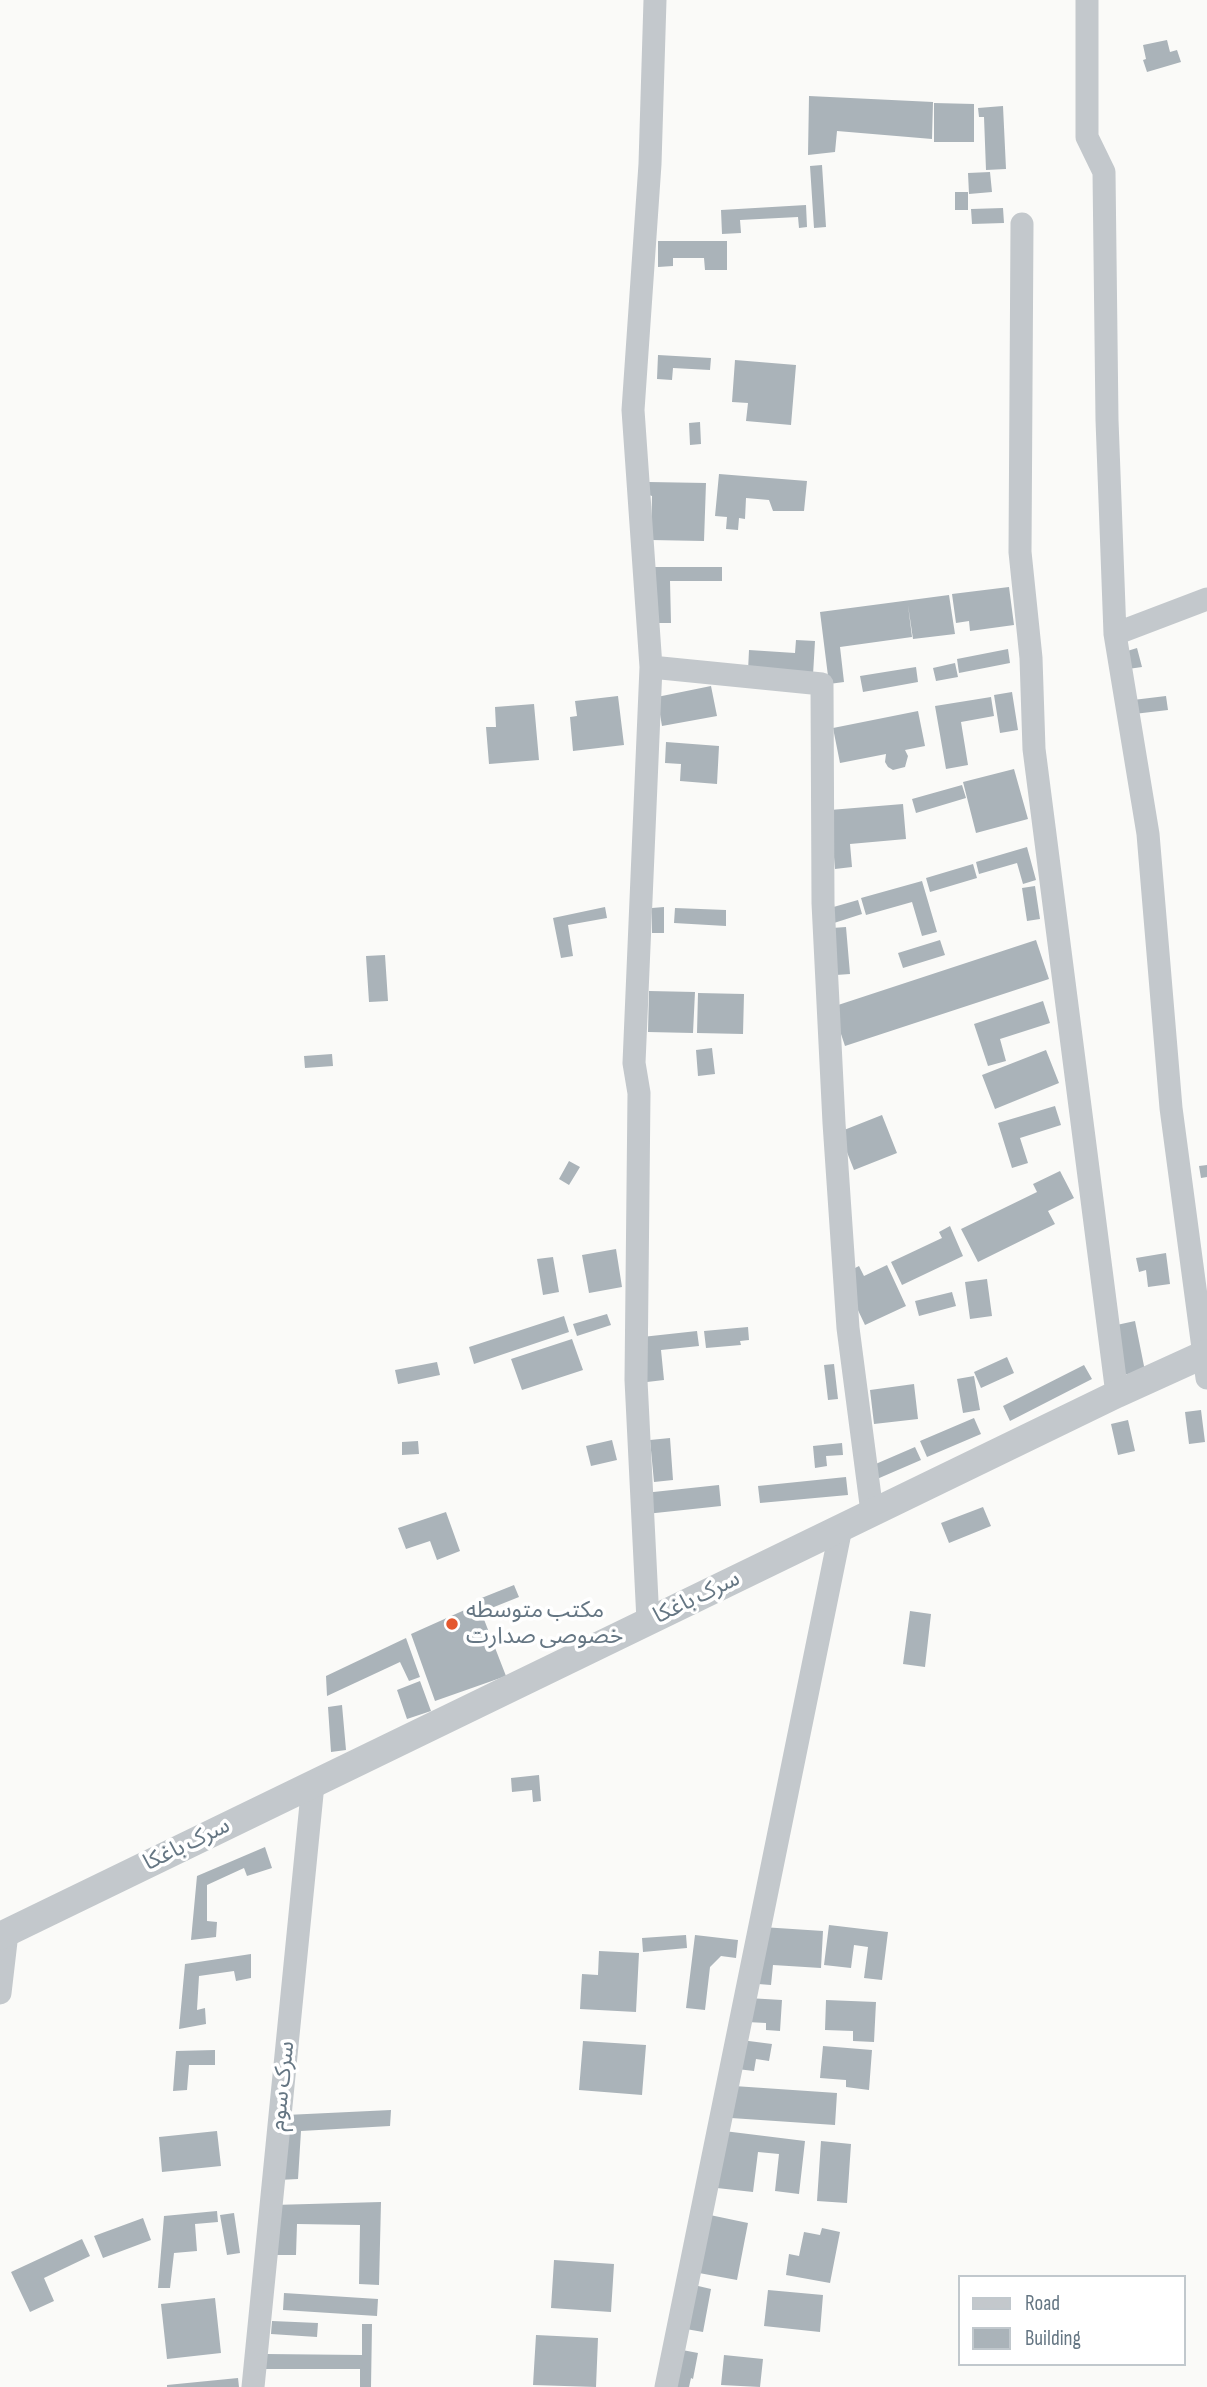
<!DOCTYPE html>
<html>
<head>
<meta charset="utf-8">
<style>
  body { margin:0 }
  #map { position:relative; width:1207px; height:2387px; overflow:hidden; background:#fafaf8; font-family:"Sofia Sans Condensed",sans-serif }
  canvas { display:block }
  .legend { position:absolute; left:958px; top:2275px; width:228px; height:91px; box-sizing:border-box; background:#fff; border:2px solid #c1c8cd; margin:0; padding:9px 12px; list-style:none; font-size:21px; color:#657683 }
  .legend li { display:flex; align-items:center; gap:14px; height:35px }
  .legend b { width:35px; border:2px solid #c1c8cd }
</style>
</head>
<body>
<div id="map">
<canvas width="1207" height="2387"></canvas>
<ul class="legend">
<li><b style="height:9px;background:#c3c8cc"></b>Road</li>
<li><b style="height:19px;background:#aab3b9"></b>Building</li>
</ul>
</div>
<script>
const ctx = document.querySelector('canvas').getContext('2d');
ctx.lineJoin = 'round';
function fillPath(path, color) { ctx.fillStyle = color; ctx.fill(path, 'evenodd'); }
function stroke(path, color, width, dash) { ctx.strokeStyle = color; ctx.lineWidth = width; ctx.lineCap = dash ? 'butt' : 'round'; ctx.setLineDash(dash || []); ctx.stroke(path); }
function drawText(font, color, halo, rows, align = 'center') {
  ctx.font = font + ' "Sofia Sans Condensed","Noto Sans Arabic",sans-serif'; ctx.lineWidth = 7; ctx.setLineDash([]); ctx.textBaseline = 'middle'; ctx.strokeStyle = halo; ctx.fillStyle = color; for (const [text, x, y, turn = 0] of rows) {
    ctx.save(); ctx.translate(x, y); ctx.rotate((+turn || 0) * Math.PI / 180); ctx.textAlign = isNaN(turn) ? turn : align; if (halo) ctx.strokeText(text, 0, 0); ctx.fillText(text, 0, 0); ctx.restore();
  }
}
const building = new Path2D(`
  M1167,40L1170,52L1177,50L1181,62L1147,72L1143,60L1146,59L1143,45Z
  M809,96L933,102L932,139L837,131L835,152L808,155Z
  M934,103L974,104V142H934Z
  M1003,106L1006,169L986,170L984,117H979L978,108Z
  M822,165L826,227L814,228L810,166Z
  M990,172L992,192L969,194L968,173Z
  M955,192H968V210H955Z
  M806,205L807,227L799,228L798,217L740,220L741,233L722,234L721,210Z
  M1003,208L1004,223L972,224L971,209Z
  M658,241H727V270H705L704,258H673V266L658,267Z
  M658,355L711,358L710,370L673,368L672,380L657,379Z
  M735,360L796,365L791,425L746,421L748,403L732,402Z
  M700,422L701,444L690,445L689,423Z
  M719,474L807,481L804,511H773L769,500L746,498L745,519L739,518L738,530L726,529L727,517L715,516Z
  M649,482L706,483L704,541L651,540L652,496L649,495Z
  M655,567H722V581H670L671,623H656Z
  M1009,587L1014,625L970,631L969,621L956,623L952,594Z
  M949,595L955,634L913,639L908,605L912,637L840,647L844,682L829,684L820,612Z
  M796,640L815,641L813,675L748,671L749,650L795,653Z
  M1137,648L1142,667L1128,669L1124,652Z
  M1008,649L1010,663L959,673L957,659Z
  M955,663L958,677L936,681L933,668Z
  M916,667L918,682L863,692L860,676Z
  M711,686L717,716L662,726L657,697Z
  M1012,692L1018,730L1000,733L994,695Z
  M618,696L624,745L573,751L570,717L577,716L575,701Z
  M1166,696L1168,710L1134,714L1133,700Z
  M991,697L994,716L961,722L968,765L946,769L935,706Z
  M534,704L539,760L489,764L486,727H496L495,707Z
  M918,711L925,746L905,750L908,756L905,767L893,770L888,767L885,762L886,754L840,763L833,728Z
  M666,742L719,746L717,784L680,781L681,764L665,763Z
  M1014,769L1028,819L976,833L963,782Z
  M962,785L966,798L916,813L912,799Z
  M903,804L906,839L850,844L852,867L835,869L830,810Z
  M1027,847L1036,880L1023,884L1017,863L979,874L976,862Z
  M973,864L977,878L930,892L926,878Z
  M922,881L937,932L922,936L912,902L866,915L861,898Z
  M1035,886L1040,919L1027,921L1022,888Z
  M858,900L862,914L834,923L830,908Z
  M605,907L607,918L568,925L573,956L561,958L553,918Z
  M664,907V933H652V908Z
  M675,908L726,910V926L674,923Z
  M846,927L850,974L836,975L832,928Z
  M940,940L945,955L903,968L898,953Z
  M1036,940L1049,979L845,1046L832,1007Z
  M385,955L388,1001L369,1002L366,956Z
  M649,991L695,992L693,1033L648,1032Z
  M698,993L744,994L743,1034L697,1033Z
  M1043,1001L1050,1023L1000,1039L1006,1061L988,1066L974,1024Z
  M712,1048L715,1074L698,1076L696,1050Z
  M1046,1050L1059,1083L995,1109L982,1075Z
  M332,1054L333,1066L305,1068L304,1056Z
  M1055,1106L1061,1125L1020,1138L1028,1163L1012,1168L998,1123Z
  M882,1115L897,1153L854,1170L839,1132Z
  M569,1161L580,1167L569,1185L559,1179Z
  M1207,1165V1177L1201,1178L1199,1166Z
  M1060,1171L1074,1198L1048,1211L1055,1224L978,1262L961,1229L1037,1192L1033,1184Z
  M950,1226L963,1256L902,1285L891,1262L942,1238L939,1232Z
  M616,1249L622,1287L589,1293L582,1255Z
  M1166,1253L1170,1284L1148,1287L1146,1270L1139,1272L1136,1258Z
  M553,1257L559,1292L543,1295L537,1259Z
  M887,1265L906,1306L865,1325L846,1285L849,1271L859,1266L864,1276Z
  M987,1279L992,1316L970,1319L965,1282Z
  M952,1292L956,1306L919,1316L915,1301Z
  M607,1314L611,1325L577,1336L573,1324Z
  M564,1316L569,1332L474,1364L469,1347Z
  M1135,1321L1145,1371L1122,1375L1112,1326Z
  M748,1327L749,1340L740,1341L741,1345L706,1348L704,1331Z
  M697,1331L699,1346L661,1350L664,1380L647,1382L642,1337Z
  M572,1339L583,1370L522,1390L511,1359Z
  M1007,1357L1014,1373L981,1388L974,1372Z
  M437,1362L440,1375L398,1384L395,1370Z
  M834,1364L838,1399L828,1400L824,1365Z
  M1084,1365L1092,1379L1010,1421L1003,1406Z
  M974,1376L980,1410L963,1413L957,1379Z
  M914,1384L918,1419L874,1424L870,1390Z
  M1201,1410L1205,1442L1189,1444L1185,1412Z
  M974,1418L981,1434L927,1457L920,1441Z
  M1128,1420L1135,1451L1118,1455L1111,1424Z
  M670,1438L673,1480L654,1482L650,1440Z
  M612,1440L617,1460L591,1466L586,1446Z
  M418,1441L419,1454L402,1455V1442Z
  M842,1443L843,1455L826,1456L827,1466L815,1468L813,1446Z
  M915,1447L921,1460L877,1479L871,1466Z
  M846,1477L848,1495L760,1503L758,1486Z
  M719,1485L721,1506L646,1514L644,1493Z
  M983,1507L991,1526L949,1543L941,1523Z
  M446,1512L460,1551L437,1560L430,1541L406,1549L398,1528Z
  M514,1585L519,1597L484,1611L479,1599Z
  M478,1604L506,1676L435,1701L411,1634Z
  M910,1611L931,1614L925,1667L903,1664Z
  M406,1638L420,1677L409,1681L400,1662L327,1696L326,1676Z
  M420,1681L431,1711L407,1719L397,1690Z
  M342,1705L346,1750L331,1752L328,1707Z
  M539,1775L541,1801L533,1802L532,1790L512,1792L511,1778Z
  M265,1847L272,1868L247,1876L244,1868L207,1885V1921L217,1922L216,1937L191,1940L197,1876Z
  M829,1925L888,1932L882,1980L864,1978L868,1947L854,1945L851,1968L824,1965Z
  M762,1927L823,1931L821,1968L773,1965L771,1985L758,1984Z
  M686,1935L687,1948L643,1952L642,1938Z
  M695,1935L738,1940L736,1958L721,1956L710,1967L705,2010L686,2008Z
  M599,1951L639,1953L636,2012L580,2009L582,1974L598,1975Z
  M251,1954V1978L236,1981L234,1971L199,1976L197,2010L205,2008L206,2024L179,2029L185,1964Z
  M748,1998L782,2000L780,2031L766,2030V2023L747,2022Z
  M826,2000L876,2002L874,2042L853,2041V2031L825,2030Z
  M741,2040L772,2044L769,2061L756,2059L754,2071L737,2069Z
  M583,2041L646,2045L642,2095L579,2090Z
  M823,2046L872,2050L869,2090L846,2087V2080L820,2078Z
  M215,2050V2065H189L187,2090L173,2091L176,2051Z
  M734,2086L837,2093L835,2125L731,2118Z
  M391,2110L390,2126L301,2131L298,2179L278,2180L286,2115Z
  M217,2131L221,2166L162,2172L159,2137Z
  M724,2131L805,2141L799,2194L775,2191L779,2154L758,2152L753,2192L717,2188Z
  M821,2141L851,2144L847,2203L817,2201Z
  M381,2202L379,2285L359,2284L360,2225L297,2224L296,2255H272L273,2205Z
  M217,2211L218,2222L195,2224L197,2251L174,2253L170,2288H158L164,2216Z
  M234,2213L240,2253L227,2255L220,2215Z
  M710,2215L748,2223L737,2280L699,2273Z
  M143,2218L151,2240L103,2258L94,2236Z
  M822,2228L840,2232L830,2283L786,2275L789,2254L799,2256L804,2232L820,2235Z
  M82,2239L90,2256L44,2278L54,2301L30,2312L11,2272Z
  M554,2260L614,2264L611,2312L551,2308Z
  M694,2285L711,2289L703,2332L686,2329Z
  M768,2290L823,2295L820,2332L764,2326Z
  M284,2293L378,2299L377,2316L283,2310Z
  M215,2298L221,2353L167,2359L161,2304Z
  M272,2321L318,2323L317,2337L271,2334Z
  M362,2324H372L371,2387H360V2369H266V2354L362,2355Z
  M536,2335L598,2338L596,2387L533,2385Z
  M677,2349L698,2353L693,2379L691,2378L689,2387H670Z
  M724,2355L763,2359L760,2387L721,2385Z
  M238,2378L239,2387H167V2385Z`);
const minor = new Path2D(`
  M1087,0V137L1104,172L1107,420L1115,634L1148,834L1171,1108L1207,1378
  M1022,224L1020,552L1031,658L1034,749L1117,1394
  M1115,634L1207,599
  M651,667L822,684L823,903L834,1123L848,1328L872,1512
  M648,1621L636,1380L639,1093L634,1063L651,667L633,410L650,164L655,0
  M0,1993L7,1933
  M253,2387L313,1784
  M666,2387L841,1528`);
const tertiary = new Path2D(`
  M0,1936L1117,1394L1207,1353`);
const markers = [
  [452,1624,7,"#e4572e"]
];
const streetNames = [
  ["سرک باغکا",697,1598,-26],
  ["سرک باغکا",187,1845,-26],
  ["سرک سوم",283,2086,-84]
];
const poiNames = [
  ["مکتب متوسطه",466,1611],
  ["خصوصی صدارت",466,1637]
];
fillPath(building, '#aab3b9');
stroke(minor, '#c3c8cc', 23);
stroke(tertiary, '#c3c8cc', 28);
for (const [x, y, r, color] of markers) { const dot = new Path2D(); dot.arc(x, y, r, 0, 2 * Math.PI); ctx.fillStyle = color; ctx.fill(dot); stroke(dot, '#fff', 2.5); }
drawText('23px', '#657683', '#fff', streetNames);
drawText('23px', '#657683', '#fff', poiNames, 'left');
</script>
</body>
</html>
